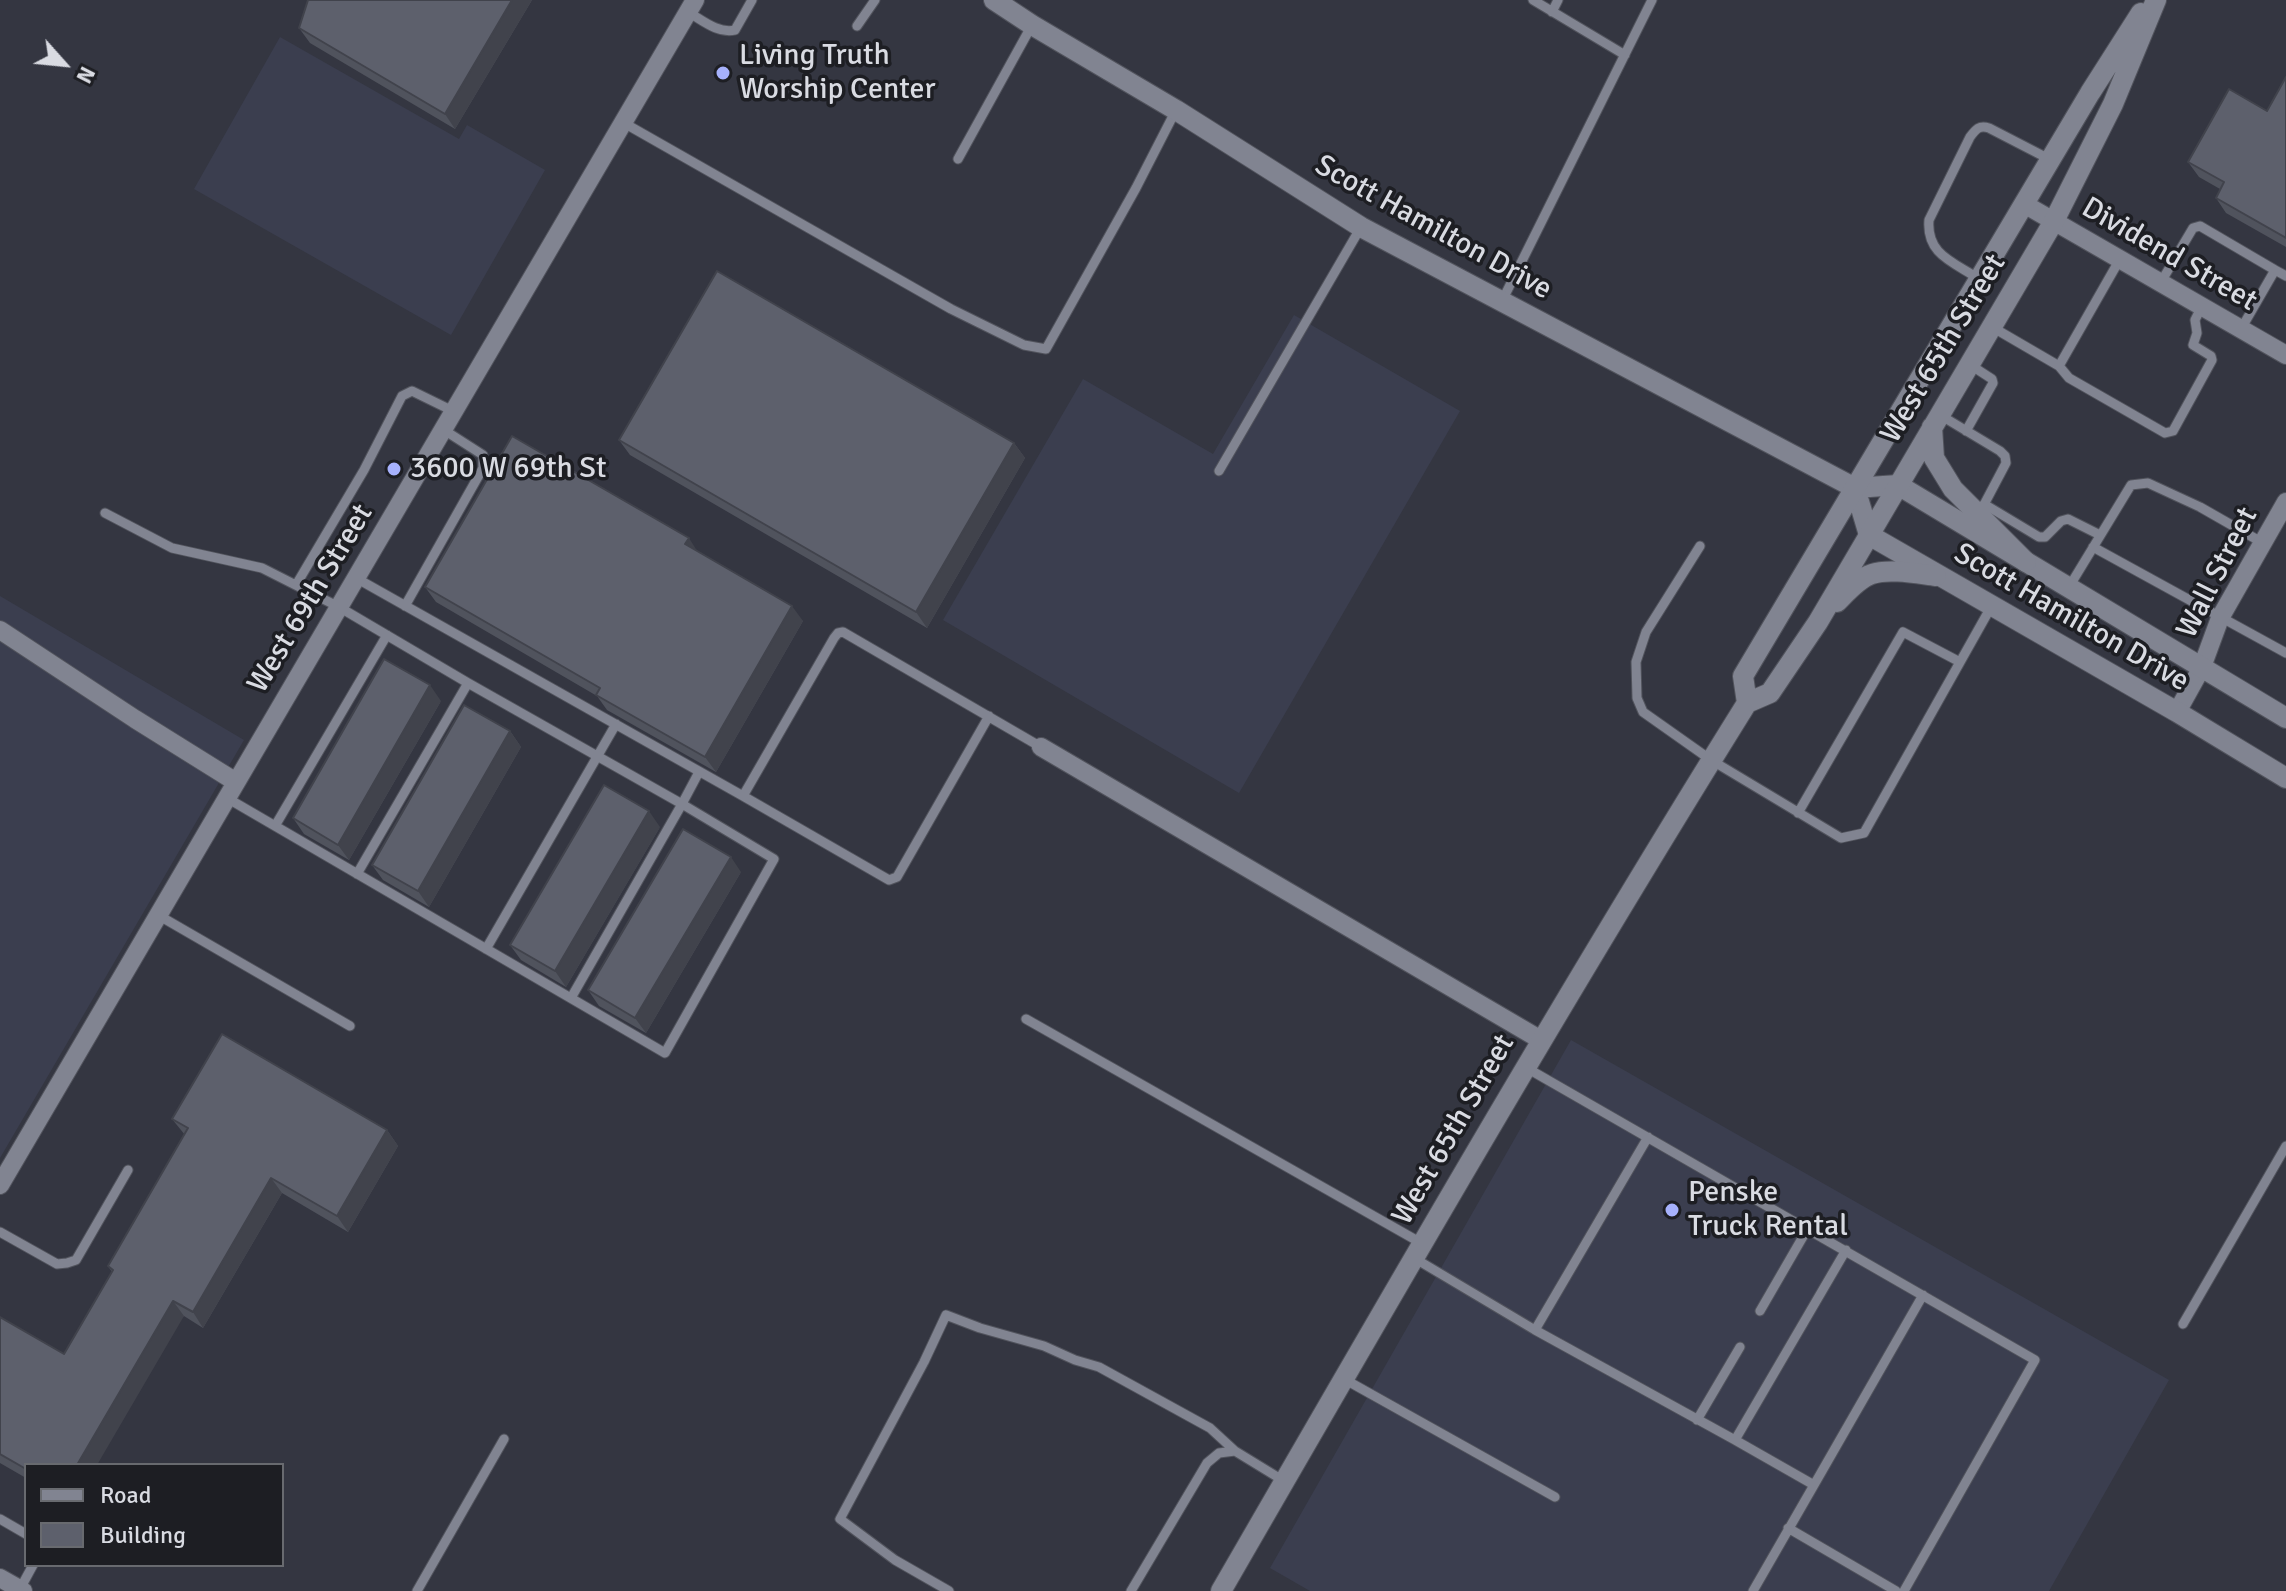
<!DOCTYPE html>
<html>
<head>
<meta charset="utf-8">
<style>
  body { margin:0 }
  #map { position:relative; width:2286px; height:1591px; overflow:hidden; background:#343641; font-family:Signika,sans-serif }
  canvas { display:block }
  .legend { position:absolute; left:24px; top:1463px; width:260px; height:104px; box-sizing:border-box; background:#1d1e23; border:2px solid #686a6f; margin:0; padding:10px 14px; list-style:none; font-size:24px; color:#d9dbe2 }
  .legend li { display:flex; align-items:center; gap:16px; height:40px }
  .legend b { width:40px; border:2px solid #686a6f }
  .north { position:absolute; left:24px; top:24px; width:80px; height:80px; -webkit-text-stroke:6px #1d1e23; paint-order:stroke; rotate:117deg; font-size:22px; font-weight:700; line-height:32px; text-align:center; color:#d9dbe2 }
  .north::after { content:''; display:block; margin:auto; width:28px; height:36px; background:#d9dbe2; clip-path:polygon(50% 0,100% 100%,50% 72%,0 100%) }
</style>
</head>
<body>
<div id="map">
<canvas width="2286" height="1591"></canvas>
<ul class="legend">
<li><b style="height:10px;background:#818491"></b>Road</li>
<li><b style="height:22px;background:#5d606c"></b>Building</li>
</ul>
<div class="north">N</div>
</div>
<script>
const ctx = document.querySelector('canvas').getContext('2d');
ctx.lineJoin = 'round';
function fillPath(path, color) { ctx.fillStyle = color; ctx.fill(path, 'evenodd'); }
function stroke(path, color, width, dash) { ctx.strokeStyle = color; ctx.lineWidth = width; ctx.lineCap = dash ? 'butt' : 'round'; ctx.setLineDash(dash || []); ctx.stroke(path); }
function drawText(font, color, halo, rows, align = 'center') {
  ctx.font = font + ' Signika,sans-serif'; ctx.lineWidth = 7; ctx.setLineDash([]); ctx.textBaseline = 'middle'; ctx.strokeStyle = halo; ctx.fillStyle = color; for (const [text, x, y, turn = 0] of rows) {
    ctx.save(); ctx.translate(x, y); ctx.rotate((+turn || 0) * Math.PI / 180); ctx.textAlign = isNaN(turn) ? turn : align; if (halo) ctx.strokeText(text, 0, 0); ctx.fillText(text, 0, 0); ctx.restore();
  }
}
const built = new Path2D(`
  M280,37L459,139L467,125L545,170L451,335L194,189Z
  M1294,315L1460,411L1239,793L943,620L1083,379L1213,454Z
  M0,596L244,740L0,1158Z
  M1571,1040L2169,1380L2049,1591H1310L1270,1568Z`);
const service = new Path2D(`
  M1533,0L1625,55
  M688,12C702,20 718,34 735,30L752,0
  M1552,12L1558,0
  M857,26L875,0
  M624,123L951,309L1024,345L1046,349L1136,188L1176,110
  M958,159L1032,25
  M1979,279C1954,262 1926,255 1929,220L1970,137C1976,129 1979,125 1989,128L2051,160
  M2161,282L2193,228L2200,226L2275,270
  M1502,301L1652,0
  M1992,327L2059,366L2069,378L2165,433L2173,431L2212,360L2211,356L2193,345L2197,333L2195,320L2202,306
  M2241,329L2275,270L2286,276
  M2059,366L2120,259
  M1940,415L2000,451L2005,456L2006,463L1978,516
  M1966,431L1993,383L1992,379L1969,364
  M1219,471L1361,227
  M1984,504L2039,537H2045L2061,521L2068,519L2100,535
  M105,513L172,548L262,568L339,607L468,683L682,804L571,998
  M1700,546L1646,632L1636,662L1637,698L1643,712L1711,760L1841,838L1864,833L1991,607
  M2093,547L2286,653
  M356,578L743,796
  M296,585L364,470L402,396L412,391L455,412
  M2069,587L2131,485L2148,483L2200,507L2263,543
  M405,606L483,468V455L444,430
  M989,716L897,877L889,880L743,796L834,638L838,633L843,632L1041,747
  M227,798L665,1053L774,859L682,804L699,772
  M1798,813L1903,632L1960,662
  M275,826L387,635
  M357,874L468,683
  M158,915L350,1026
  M486,949L616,724
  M1026,1019L1423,1244
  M1525,1067L2035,1360L1904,1591
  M0,1232L57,1264L67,1263L76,1260L128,1170
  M1414,1258L1535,1330L1735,1440
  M1760,1311L1808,1228
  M2183,1324L2286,1146
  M1535,1330L1648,1137
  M1344,1379L1555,1497
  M1697,1420L1740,1347
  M1814,1485L1923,1295
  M0,1519L26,1534
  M1788,1528L1896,1591
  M20,1589L33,1565
  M417,1591L504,1439
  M949,1591L895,1560L840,1519L924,1362L946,1315L980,1328L1044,1346L1075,1360L1099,1367L1210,1428L1235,1451
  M1131,1591L1207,1463L1219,1453L1235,1451L1284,1481
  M1753,1591L1814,1485L1735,1440L1846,1250`);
const minor = new Path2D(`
  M2024,204L2286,355
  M0,630L135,719L236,782
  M2177,712L2202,667L2220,618L2286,502
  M1041,747L1541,1040
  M0,1185L695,0
  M0,1578L23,1591`);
const tertiary = new Path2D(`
  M994,0L1032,25L1176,110L1361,227L1855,488L1898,485L2286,718
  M1855,488L1869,535L2177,712L2286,778`);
const secondary = new Path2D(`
  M1932,427L1934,458L1953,489L2026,562
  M1837,602C1847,592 1859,578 1872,574C1889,568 1919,574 1936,576
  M1747,703L1743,676L2090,93L2141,13
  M1221,1591C1393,1293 1565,995 1747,703L1770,693L1818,622L2054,221L2113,104L2156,0`);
const wall = new Path2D(`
  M532,0L455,129L310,43L299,28Z
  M2286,77V247L2226,213L2216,198L2220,189L2199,177L2188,162L2267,111Z
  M619,440L1014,443L1025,458L927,628L630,455Z
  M698,552L803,621L716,772L607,710L597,696L436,602L425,587Z
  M441,701L349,860L304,834L293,818Z
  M510,731L521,747L429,907L383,880L372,865Z
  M660,827L566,987L521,960L510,945Z
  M741,872L646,1033L599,1006L588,990Z
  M172,1119L387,1130L398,1146L348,1232L282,1193L203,1328L184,1316L26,1465V1478L0,1463V1317L64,1354L112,1272L108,1266L185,1135Z`);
const shadedWall = new Path2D(`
  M512,0H532L455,129L445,114Z
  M1014,443L1025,458L927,628L916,612Z
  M689,538L699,554L685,544Z
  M792,606L803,621L716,772L705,757Z
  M430,685L441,701L349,860L338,845Z
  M510,731L521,747L429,907L418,891Z
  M649,811L660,827L566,987L555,971Z
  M731,857L741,872L646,1033L635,1018Z
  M387,1130L398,1146L348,1232L337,1216Z
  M271,1178L282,1193L203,1328L193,1312Z
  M173,1301L184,1316L97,1465H77Z`);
const building = new Path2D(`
  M308,0H512L445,114L299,28Z
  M2286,77V238L2216,198L2224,182L2188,162L2229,89L2267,111Z
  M717,271L1014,443L916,612L619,440Z
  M512,436L689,538L685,544L792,606L705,757L596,695L600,688L425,587Z
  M384,659L430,685L338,845L293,818Z
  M464,705L510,731L418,891L372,865Z
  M604,785L649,811L555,971L510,945Z
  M683,829L731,857L635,1018L588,990Z
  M222,1034L387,1130L337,1216L271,1178L193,1312L173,1301L77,1465H26V1469L0,1454V1317L64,1354L113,1270L108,1266L188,1128L172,1119Z`);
const markers = [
  [723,73,8,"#a6b1fc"],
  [394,469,8,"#a6b1fc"],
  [1672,1210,8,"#a6b1fc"]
];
const poiNames = [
  ["Living Truth",739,56],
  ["Worship Center",739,90],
  ["3600 W 69th St",410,469],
  ["Penske",1688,1193],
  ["Truck Rental",1688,1227]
];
const streetNames = [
  ["Scott Hamilton Drive",1433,228,29],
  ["Dividend Street",2169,255,30],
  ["West 65th Street",1944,349,-59],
  ["Wall Street",2218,573,-63],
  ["West 69th Street",311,599,-59],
  ["Scott Hamilton Drive",2071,618,30],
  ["West 65th Street",1454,1130,-60]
];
fillPath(built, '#3b3e4f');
stroke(service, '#51535c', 11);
stroke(minor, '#51535c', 20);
stroke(tertiary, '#51535c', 22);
stroke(secondary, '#51535c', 22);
stroke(service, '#818491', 9);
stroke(minor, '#818491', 18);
stroke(tertiary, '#818491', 20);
stroke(secondary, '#818491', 20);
fillPath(wall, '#50535d');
fillPath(shadedWall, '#41434c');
fillPath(building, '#5d606c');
stroke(building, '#41434c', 2);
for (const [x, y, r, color] of markers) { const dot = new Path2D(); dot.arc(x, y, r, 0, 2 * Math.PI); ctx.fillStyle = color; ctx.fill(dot); stroke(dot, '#1d1e23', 3); }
drawText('30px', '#d9dbe2', '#1d1e23', poiNames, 'left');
drawText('30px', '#d9dbe2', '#1d1e23', streetNames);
</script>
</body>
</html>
